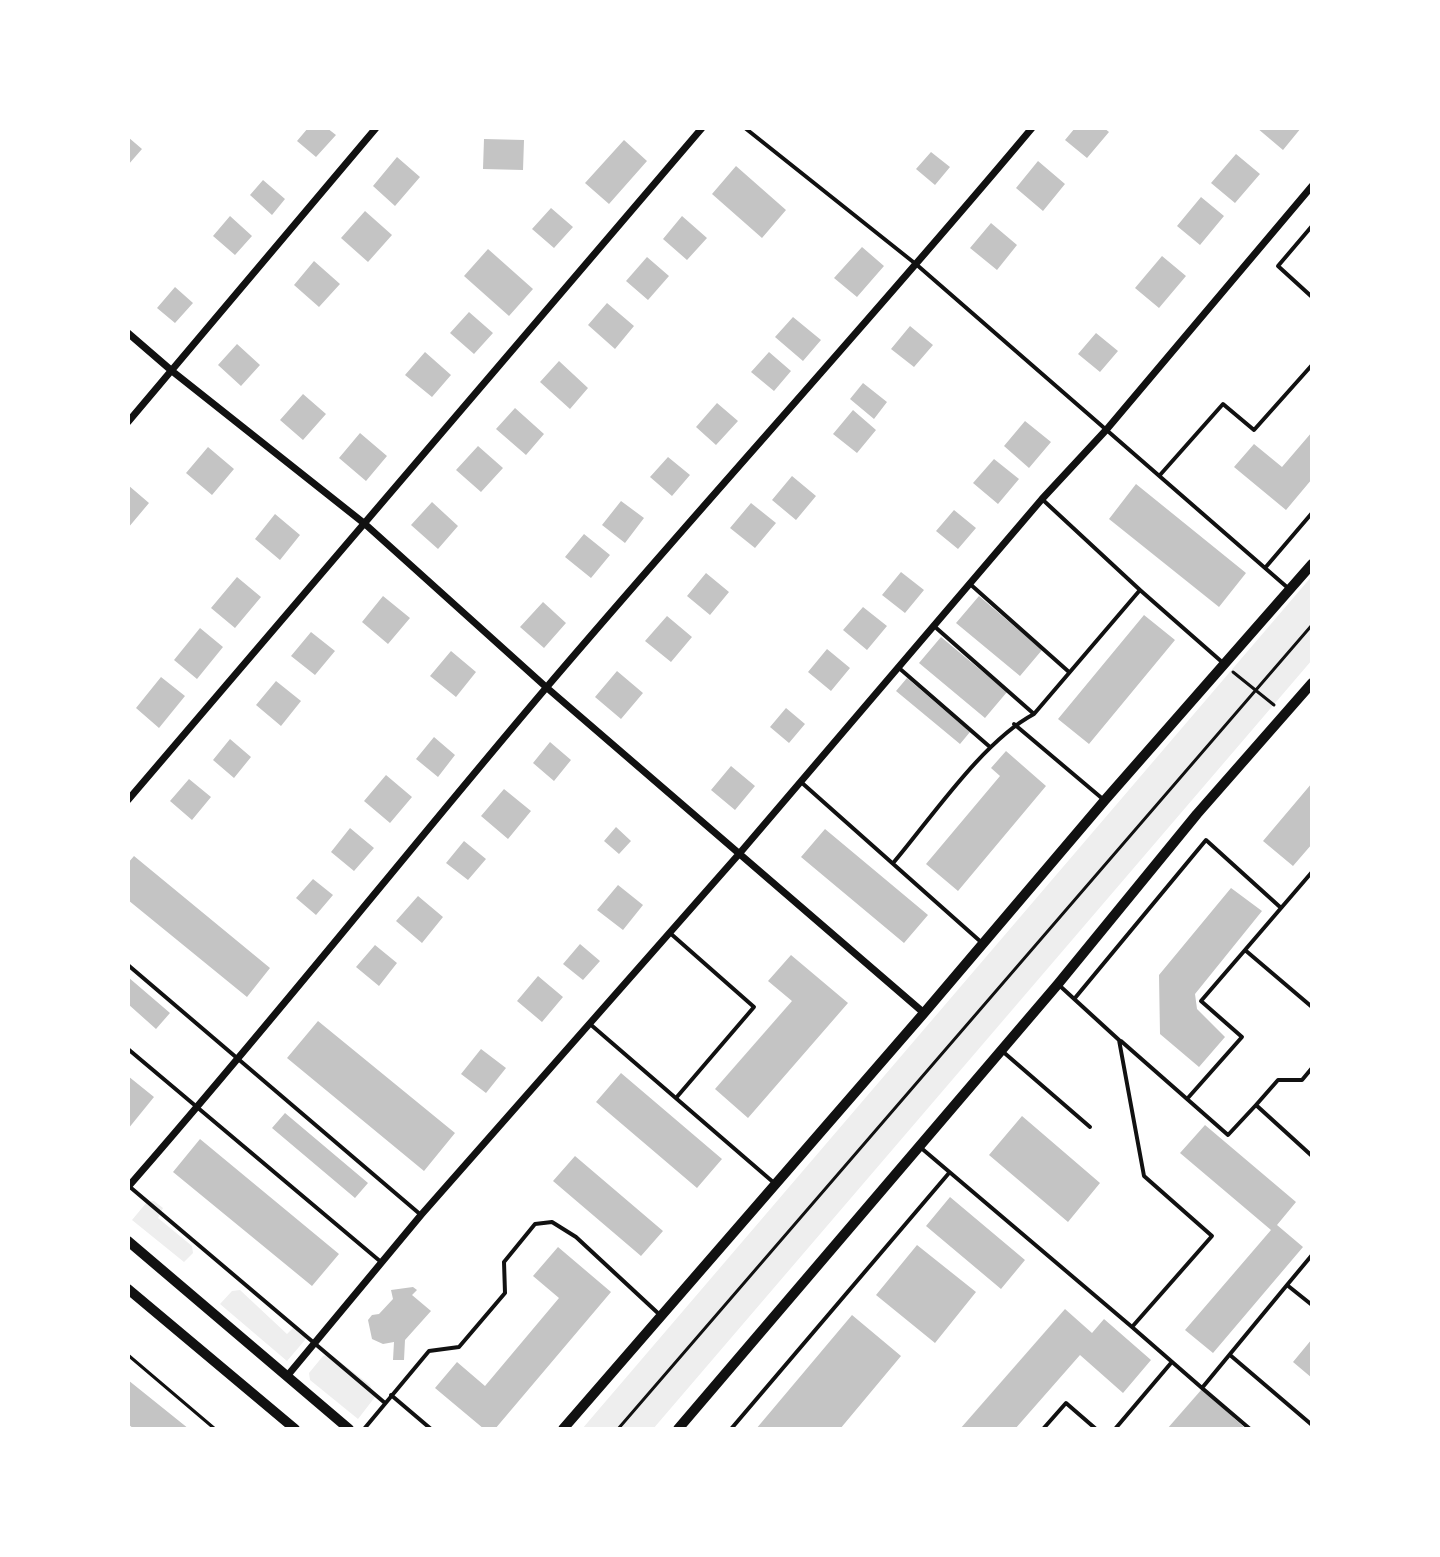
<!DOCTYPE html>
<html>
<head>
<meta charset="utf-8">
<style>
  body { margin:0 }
  #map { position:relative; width:1440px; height:1557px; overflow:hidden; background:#fff; font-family:"Open Sans",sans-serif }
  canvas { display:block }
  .frame { position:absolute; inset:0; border:130px solid #fff; pointer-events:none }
</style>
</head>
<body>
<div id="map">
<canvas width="1440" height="1557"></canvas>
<div class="frame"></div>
</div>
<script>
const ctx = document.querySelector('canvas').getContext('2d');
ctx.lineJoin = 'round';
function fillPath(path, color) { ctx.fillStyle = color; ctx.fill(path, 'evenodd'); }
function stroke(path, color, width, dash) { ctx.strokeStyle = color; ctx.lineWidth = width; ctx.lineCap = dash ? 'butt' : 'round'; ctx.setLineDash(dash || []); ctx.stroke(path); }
const green = new Path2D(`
  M1312,576V660L653,1429H582Z
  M154,1201L163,1208L158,1218L192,1246L193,1253L184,1262L132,1220L147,1202Z
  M240,1290L287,1334L296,1325L306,1335L305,1340L287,1361L220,1304L232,1291Z
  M330,1354L370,1385L375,1397L358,1419L310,1380L309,1373L323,1356Z`);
const building = new Path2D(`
  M308,128H327L336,135L316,157L297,141Z
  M1075,128H1104L1109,132L1087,158L1065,140Z
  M1257,128H1301L1283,150Z
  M128,137L142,149L128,165Z
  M484,139L524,140L523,170L483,169Z
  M624,140L647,161L609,204L585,183Z
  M931,152L950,167L935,185L916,169Z
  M1236,154L1260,174L1235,203L1211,183Z
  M397,157L420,177L395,206L373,186Z
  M1038,161L1065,184L1043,211L1016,188Z
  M736,166L786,210L762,238L712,194Z
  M263,180L285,199L272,215L250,195Z
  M1201,197L1224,216L1200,245L1177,226Z
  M551,208L573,227L554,248L532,229Z
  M365,211L392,235L368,262L341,238Z
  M230,216L252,236L235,255L213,236Z
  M682,216L707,238L687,260L663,239Z
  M991,223L1017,245L997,270L970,248Z
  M862,247L884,266L857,297L834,278Z
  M488,249L533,289L509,316L464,276Z
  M1162,256L1186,276L1159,308L1135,288Z
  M647,257L669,276L648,300L626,281Z
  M314,261L340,284L319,307L294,285Z
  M175,287L193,303L175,323L157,308Z
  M607,303L634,326L615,349L588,325Z
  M469,312L493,333L474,354L450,333Z
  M793,317L821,340L803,361L775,337Z
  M910,326L933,345L914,367L891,349Z
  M1096,333L1118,351L1100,372L1078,354Z
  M237,344L260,365L241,386L218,365Z
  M425,352L451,375L432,397L405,375Z
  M769,352L791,371L774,391L751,372Z
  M559,361L588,388L570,409L540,382Z
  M863,383L887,402L874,419L850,399Z
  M303,394L326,414L303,440L280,420Z
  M717,403L738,421L716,445L696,427Z
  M515,408L544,434L526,455L496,429Z
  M853,410L876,430L857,453L833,434Z
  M1025,421L1051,442L1029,468L1004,446Z
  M1312,432V479L1286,510L1234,467L1254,444L1282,467Z
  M360,433L387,456L366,481L339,458Z
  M478,446L503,468L481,492L456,470Z
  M208,447L234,469L212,495L186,473Z
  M668,457L690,475L672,496L650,477Z
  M994,459L1019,479L998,504L973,483Z
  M792,476L816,496L796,520L772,500Z
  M1136,484L1246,573L1219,607L1109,519Z
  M128,485L149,503L128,528Z
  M621,501L644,518L625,543L602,525Z
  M432,502L458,526L438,549L411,525Z
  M751,503L776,523L755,548L730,528Z
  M954,510L976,528L958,549L936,531Z
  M275,514L300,535L280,560L255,539Z
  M584,534L610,555L591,578L565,557Z
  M901,572L924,590L905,613L882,595Z
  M706,573L729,592L710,615L687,596Z
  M237,577L261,597L235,628L211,608Z
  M383,596L410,618L388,644L362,622Z
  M979,596L1042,650L1020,676L956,623Z
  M543,602L566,623L544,648L520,627Z
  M863,607L887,626L867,650L843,630Z
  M1144,615L1175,640L1089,744L1058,719Z
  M667,616L692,637L671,662L645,641Z
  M200,628L223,647L197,679L174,660Z
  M311,632L335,651L315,675L291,656Z
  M941,637L1007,692L985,718L919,663Z
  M827,649L850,668L831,691L808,672Z
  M451,651L476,672L456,697L430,676Z
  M617,671L643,693L621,719L595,697Z
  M161,677L185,696L159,728L136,708Z
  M907,678L970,732L960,744L896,691Z
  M276,681L301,701L281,726L256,705Z
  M786,708L805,724L789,743L770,727Z
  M434,737L455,755L438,777L416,759Z
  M230,739L251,757L234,778L213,760Z
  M550,742L571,760L554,781L533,763Z
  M1006,751L1046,786L958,891L926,864L1000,776L991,768Z
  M731,766L755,786L735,810L711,790Z
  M386,775L412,797L390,823L364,801Z
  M189,779L211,797L192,820L170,801Z
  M1312,783V844L1293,866L1263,841Z
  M504,789L531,811L508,839L481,816Z
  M616,827L631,841L619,854L604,841Z
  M350,828L374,848L354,871L331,852Z
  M825,829L928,915L904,943L801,857Z
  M464,841L486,859L468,880L446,863Z
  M134,856L270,968L247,997L128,900V863Z
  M313,879L333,895L316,915L296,898Z
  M618,885L643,905L623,930L597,910Z
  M1231,888L1262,911L1195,994L1197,1009L1225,1037L1199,1067L1160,1034L1159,975Z
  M418,896L443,917L422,943L396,921Z
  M580,944L600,961L583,980L563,964Z
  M375,945L397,963L379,986L356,967Z
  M791,955L848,1003L748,1118L715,1089L792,1001L768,981Z
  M538,976L563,997L542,1022L517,1001Z
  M128,977L170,1013L156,1029L128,1004Z
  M318,1021L455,1133L424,1171L287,1058Z
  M481,1049L506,1068L486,1093L461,1074Z
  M621,1073L722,1159L697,1188L596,1102Z
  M128,1076L154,1097L128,1129Z
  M285,1113L368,1183L355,1198L272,1128Z
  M1022,1116L1100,1183L1068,1222L989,1155Z
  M1205,1125L1296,1202L1277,1225L1303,1247L1213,1353L1185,1330L1271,1230L1180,1153Z
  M200,1139L339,1254L312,1286L173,1172Z
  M575,1156L663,1231L641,1256L553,1181Z
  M950,1197L1025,1260L1001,1289L926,1226Z
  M917,1245L976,1292L935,1343L876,1295Z
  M558,1247L611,1292L495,1429H484L435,1388L457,1362L485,1386L559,1298L533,1276Z
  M413,1287L417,1290L412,1295L431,1311L405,1340L404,1360H393L394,1342L383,1344L372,1339L368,1320L372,1315L379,1314L393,1299L391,1290Z
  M1065,1309L1092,1333L1104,1319L1151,1360L1123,1393L1080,1355L1015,1429H960Z
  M852,1315L901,1356L840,1429H756Z
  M1312,1339V1378L1293,1362Z
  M128,1380L189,1429H134L128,1424Z
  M1202,1389L1246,1429H1167Z`);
const path = new Path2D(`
  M1233,672L1274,705
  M128,1355L215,1429
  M618,1429L1312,625`);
const service = new Path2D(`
  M745,128L917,265L1288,588
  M1312,226L1278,266L1312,297
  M1160,475L1223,404L1254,430L1312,365
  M1265,568L1312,513
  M970,584L1069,672
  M1140,590L1222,662
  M934,626L1034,714
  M899,668L990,747
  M1014,724L1104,800
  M801,782L981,942
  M894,862C932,817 983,741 1034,714L1140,590L1043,500
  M1312,872L1245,950L1312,1007
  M670,933L754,1007L676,1098
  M128,965L421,1215
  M1060,986L1119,1040L1144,1176L1212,1236L1132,1327L1202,1388L1287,1285L1312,1305
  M1075,998L1206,840L1280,907
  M590,1024L773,1182
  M1121,1041L1228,1135L1256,1105
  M128,1049L381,1262
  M1001,1050L1090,1127
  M1312,1068L1302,1080H1278L1256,1105L1312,1156
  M1187,1099L1242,1037L1201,1001L1245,950
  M920,1147L1132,1327
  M130,1187L385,1403
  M1287,1285L1312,1255
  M1230,1355L1312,1425
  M1202,1388L1250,1429
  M391,1395L431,1429
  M364,1429L429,1351L459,1347L505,1293L504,1262L535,1224L552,1222L576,1237L660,1315
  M731,1429L949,1173
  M1043,1429L1066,1403L1096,1429
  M1115,1429L1171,1363`);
const minor = new Path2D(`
  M128,333L172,371L365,524L546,687L924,1013
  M128,422L376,128
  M128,800L702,128
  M128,1187C271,1024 405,854 546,688C706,500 873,318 1032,128
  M288,1375L421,1215L739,854L1042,499L1107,429L1312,186`);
const secondary = new Path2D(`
  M128,1241L349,1429
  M128,1289L295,1429
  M563,1429L924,1013L1105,800L1312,564
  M678,1429L1058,984L1197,814L1312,683`);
fillPath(green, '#eee');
fillPath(building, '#c4c4c4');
stroke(path, '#111', 3);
stroke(service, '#111', 4);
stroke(minor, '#111', 7);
stroke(secondary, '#111', 10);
</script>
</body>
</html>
